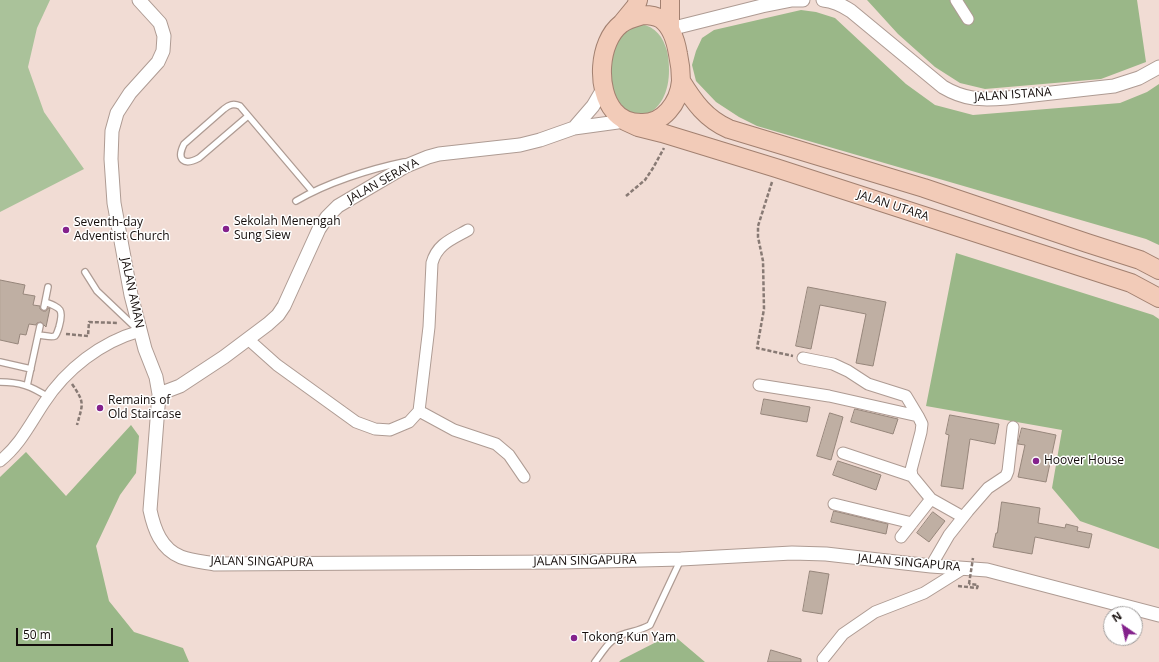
<!DOCTYPE html>
<html>
<head>
<meta charset="utf-8">
<style>
  body { margin:0 }
  #map { position:relative; width:1159px; height:662px; overflow:hidden; background:#f1dcd4; font-family:"Open Sans",sans-serif }
  canvas { display:block }
  .north { position:absolute; left:1103px; top:606px; width:40px; height:40px; box-sizing:border-box; background:#fff; border:1px solid #a19e9d; border-radius:50%; rotate:326deg; font-size:11px; font-weight:700; line-height:16px; text-align:center; color:#140d0b }
  .north::after { content:''; display:block; margin:auto; width:14px; height:18px; background:#84228c; clip-path:polygon(50% 0,100% 100%,50% 72%,0 100%) }
  .scale { position:absolute; left:16px; top:628px; width:97px; height:18px; box-sizing:border-box; border:2px solid #140d0b; border-top:0; padding-left:5px; font-size:12px; line-height:14px; white-space:nowrap; color:#140d0b; -webkit-text-stroke:3px #fff; paint-order:stroke }
</style>
</head>
<body>
<div id="map">
<canvas width="1159" height="662"></canvas>
<div class="north">N</div>
<div class="scale">50 m</div>
</div>
<script>
const ctx = document.querySelector('canvas').getContext('2d');
ctx.lineJoin = 'round';
function fillPath(path, color) { ctx.fillStyle = color; ctx.fill(path, 'evenodd'); }
function stroke(path, color, width, dash) { ctx.strokeStyle = color; ctx.lineWidth = width; ctx.lineCap = dash ? 'butt' : 'round'; ctx.setLineDash(dash || []); ctx.stroke(path); }
function drawText(font, color, halo, rows, align = 'center') {
  ctx.font = font + ' "Open Sans",sans-serif'; ctx.lineWidth = 3; ctx.setLineDash([]); ctx.textBaseline = 'middle'; ctx.strokeStyle = halo; ctx.fillStyle = color; for (const [text, x, y, turn = 0] of rows) {
    ctx.save(); ctx.translate(x, y); ctx.rotate((+turn || 0) * Math.PI / 180); ctx.textAlign = isNaN(turn) ? turn : align; if (halo) ctx.strokeText(text, 0, 0); ctx.fillText(text, 0, 0); ctx.restore();
  }
}
const green = new Path2D(`
  M0,0H50L37,28L28,67L44,112L84,169L0,212Z
  M641,24C656,27 663,37 667,51C671,70 670,94 656,108C651,112 646,116 640,116C631,116 625,110 620,103C611,90 610,79 611,63C612,59 611,55 613,51C615,45 619,38 622,32Z`);
const forest = new Path2D(`
  M867,0H1137L1146,62L1101,79L985,89L960,83L935,67L898,34Z
  M801,10L816,12L835,18L906,84L935,105L973,115L1120,103L1147,92L1159,84V245L1146,239L757,126L739,117L716,102L696,81L692,65L696,51L702,38L714,30Z
  M956,253L1153,315L1159,319V549L1080,521L1052,488L1062,430L926,406Z
  M131,425L139,436L136,473L120,495L96,546L109,601L134,632L183,648L189,662H0V477L26,452L66,496Z
  M672,634L705,662H619L621,660Z`);
const building = new Path2D(`
  M0,280L25,285L23,294L35,296L33,305L40,306V309L43,311H46L48,308H50L46,327L41,322L37,323L36,325L29,324L26,335L20,334L18,344L0,340Z
  M808,287L886,302L873,366L856,363L866,314L820,305L811,349L796,346Z
  M764,399L810,407L807,422L761,414Z
  M855,409L898,419L893,434L851,422Z
  M830,413L843,417L831,460L817,456Z
  M950,415L999,424L995,444L970,439L963,489L941,486L949,435L946,434Z
  M1022,428L1056,435L1046,482L1018,477L1025,445L1018,444Z
  M838,461L881,475L876,490L833,475Z
  M1002,502L1040,508L1038,523L1065,528L1066,524L1078,527L1077,531L1092,534L1089,548L1035,537L1032,554L993,547L996,533H997Z
  M834,511L888,524L886,534L831,522Z
  M933,512L945,521L929,542L917,533Z
  M810,571L829,574L822,614L803,611Z
  M771,650L801,659V662H768Z`);
const path = new Path2D(`
  M772,182L758,226V237L763,261L764,309L757,348L793,356
  M626,196L645,180L653,168L664,148
  M66,334L88,336L89,322L118,323
  M72,384C85,403 83,403 77,425
  M958,586L977,588L978,585L969,584`);
const service = new Path2D(`
  M248,116L199,158C184,166 176,160 184,144L224,109C229,105 233,103 240,106L312,191
  M296,201C326,183 370,169 404,162
  M85,272L97,291L137,329
  M44,307L48,287
  M38,335C43,335 51,338 55,336C57,334 58,330 59,327C64,309 61,308 45,302
  M0,362L31,369
  M0,382C20,382 31,386 48,397
  M27,386L40,326
  M595,662C602,653 609,640 621,635C632,631 639,631 650,625L681,559`);
const minor = new Path2D(`
  M956,0L968,19
  M249,340L277,365L356,422L375,429L390,430L409,422L419,411L429,327L432,263C437,244 452,239 468,230
  M803,358L833,364L848,371L868,384L906,396L918,416L922,424L921,432L911,470L912,476L931,499L963,517
  M759,385L829,396L918,416
  M419,411L454,430L496,444L509,455L524,477
  M843,453L912,476
  M0,461C20,445 30,424 44,403C66,369 101,342 140,331
  M834,504L912,523
  M901,537L931,499
  M931,566L949,535L968,511L988,488L1006,476L1008,471L1013,427
  M823,659L843,634L875,612L924,593L964,568`);
const tertiary = new Path2D(`
  M139,0L160,23L164,36L163,51L158,62L130,93L117,113L112,131L111,159L114,203L131,295L145,349L156,377L159,394L150,510C154,529 161,549 181,557C191,561 204,562 215,564L561,562L681,559L792,553L826,554L931,566L987,570L1159,615
  M823,0C834,1 842,5 851,11L943,87C965,100 981,100 1007,98L1114,86L1139,78L1159,67
  M670,29L762,6L792,0H803
  M574,128L593,106L603,89
  M159,394L180,386L224,357L268,324L278,315L284,306L319,229L327,217L338,206L406,166L428,157L439,154L520,145L540,140L574,128L625,121`);
const trunk = new Path2D(`
  M643,15C649,15 656,16 661,19C672,27 676,42 678,54C680,63 681,72 681,81C679,103 663,124 641,123C630,123 621,120 614,111C596,90 598,42 621,24C627,19 636,17 643,15Z
  M622,23L636,6L638,0
  M670,29V0
  M681,81C694,102 706,119 729,129L924,188L1087,243L1140,260L1159,270
  M625,121L638,127L662,133L776,168L1131,283L1159,298`);
const pathBridge = new Path2D(`
  M969,584L973,558`);
const markers = [
  [226,229,4,"#84228c"],
  [66,230,4,"#84228c"],
  [100,408,4,"#84228c"],
  [1036,461,4,"#84228c"],
  [574,638,4,"#84228c"]
];
const streetNames = [
  ["JALAN ISTANA",1013,95,-4],
  ["JALAN SERAYA",383,181,-29],
  ["JALAN UTARA",893,206,18],
  ["JALAN AMAN",132,293,78],
  ["JALAN SINGAPURA",585,561,-1],
  ["JALAN SINGAPURA",262,562,1],
  ["JALAN SINGAPURA",909,563,5]
];
const poiNames = [
  ["Sekolah Menengah",234,222],
  ["Sung Siew",234,236],
  ["Seventh-day",74,223],
  ["Adventist Church",74,237],
  ["Remains of",108,401],
  ["Old Staircase",108,415],
  ["Hoover House",1044,461],
  ["Tokong Kun Yam",582,638]
];
fillPath(green, '#aac29a');
fillPath(forest, '#9ab788');
fillPath(building, '#bfafa3');
stroke(building, '#96867b', 1);
stroke(service, '#ae9b93', 8);
stroke(minor, '#ae9b93', 13);
stroke(tertiary, '#ae9b93', 15);
stroke(trunk, '#a28070', 20);
stroke(path, '#887a74', 2.5, [4, 2]);
stroke(service, '#fff', 5.5);
stroke(minor, '#fff', 11);
stroke(tertiary, '#fff', 13);
stroke(trunk, '#f2cbb8', 18);
stroke(pathBridge, '#887a74', 2.5, [4, 2]);
for (const [x, y, r, color] of markers) { const dot = new Path2D(); dot.arc(x, y, r, 0, 2 * Math.PI); ctx.fillStyle = color; ctx.fill(dot); stroke(dot, '#fff', 1.5); }
drawText('12px', '#140d0b', '#fff', streetNames);
drawText('12px', '#140d0b', '#fff', poiNames, 'left');
</script>
</body>
</html>
